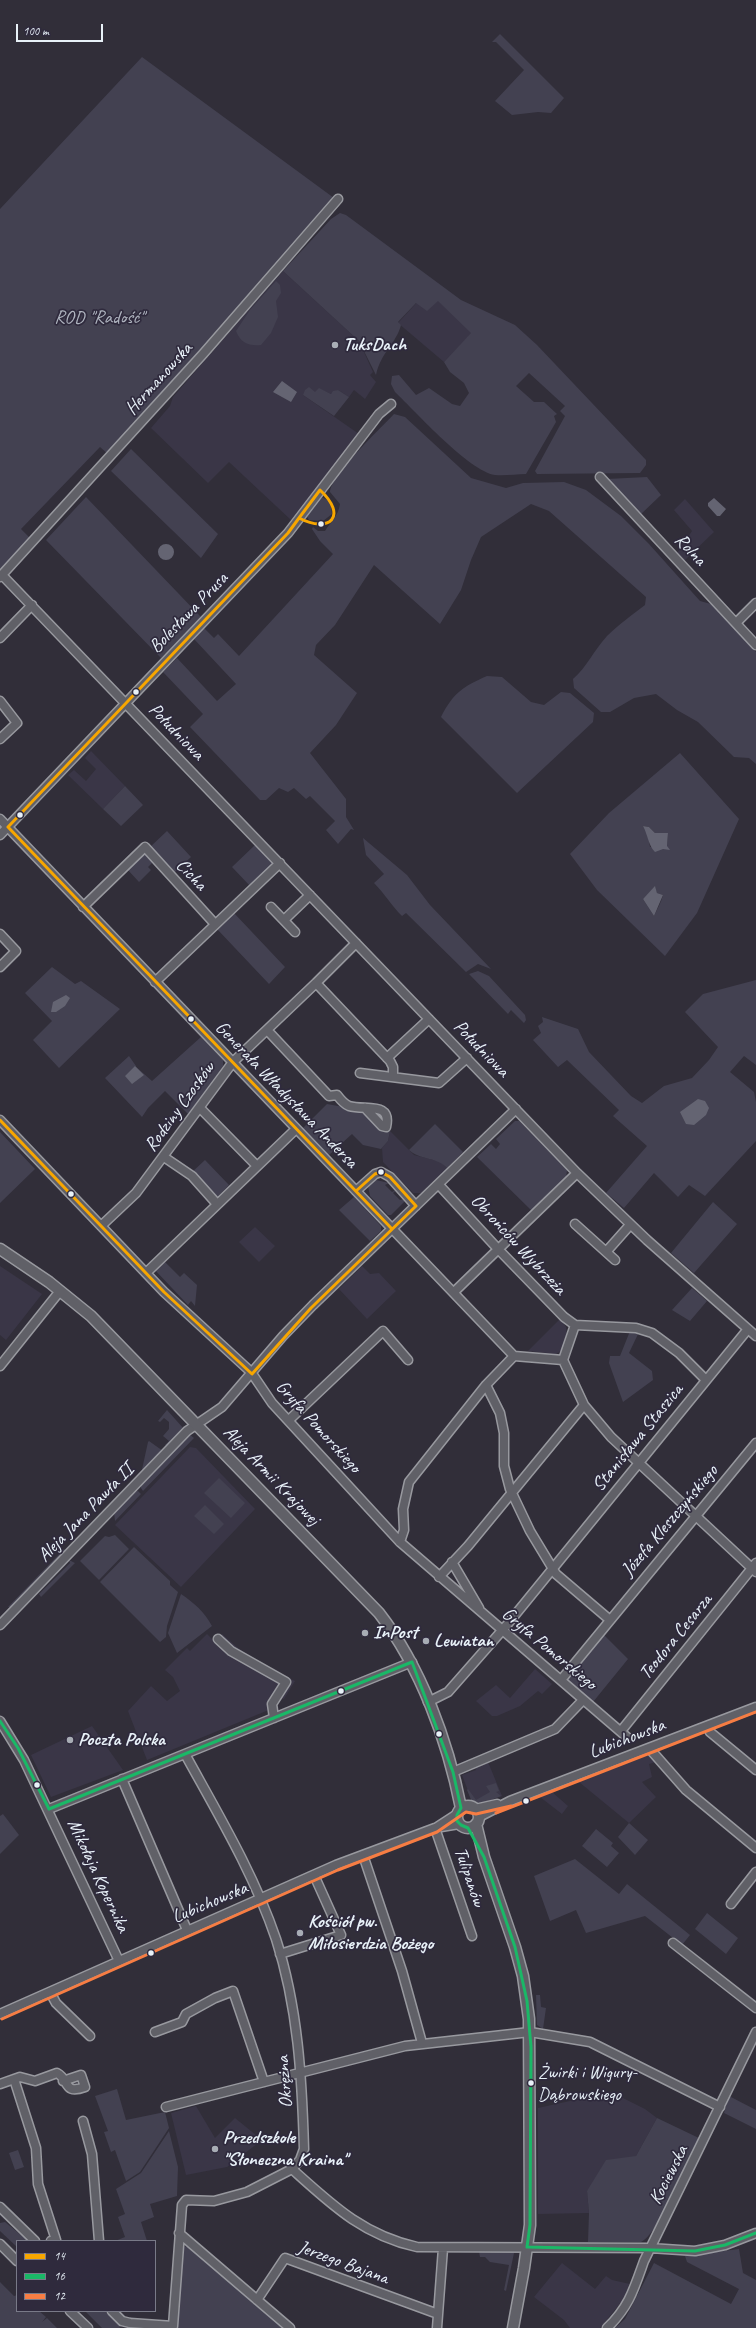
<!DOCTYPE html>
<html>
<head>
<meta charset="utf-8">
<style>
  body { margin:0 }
  #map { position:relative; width:756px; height:2328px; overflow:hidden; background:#312e39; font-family:Caveat,sans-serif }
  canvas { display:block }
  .legend { position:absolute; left:16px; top:2240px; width:140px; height:72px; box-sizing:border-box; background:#2f2a3d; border:1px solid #797a88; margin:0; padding:5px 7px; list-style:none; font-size:12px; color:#e8f1f8 }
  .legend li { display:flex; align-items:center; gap:8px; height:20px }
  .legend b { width:20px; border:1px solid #797a88 }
  .scale { position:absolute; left:16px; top:24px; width:87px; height:18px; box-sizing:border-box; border:2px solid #e8f1f8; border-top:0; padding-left:5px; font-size:12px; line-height:14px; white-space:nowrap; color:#e8f1f8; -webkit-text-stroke:3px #2f2a3d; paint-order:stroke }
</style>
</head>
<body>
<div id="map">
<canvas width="756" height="2328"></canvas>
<ul class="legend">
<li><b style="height:5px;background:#f7a600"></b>14</li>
<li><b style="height:5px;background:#1ab867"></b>16</li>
<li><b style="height:5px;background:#f77d43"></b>12</li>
</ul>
<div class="scale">100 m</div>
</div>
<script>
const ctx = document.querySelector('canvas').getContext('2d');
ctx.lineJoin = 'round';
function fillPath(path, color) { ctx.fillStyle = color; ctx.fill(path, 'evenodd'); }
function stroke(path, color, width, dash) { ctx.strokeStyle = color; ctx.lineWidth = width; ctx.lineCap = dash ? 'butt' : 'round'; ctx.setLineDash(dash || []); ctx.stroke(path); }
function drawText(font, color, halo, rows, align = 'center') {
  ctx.font = font + ' Caveat,sans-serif'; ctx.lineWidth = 3.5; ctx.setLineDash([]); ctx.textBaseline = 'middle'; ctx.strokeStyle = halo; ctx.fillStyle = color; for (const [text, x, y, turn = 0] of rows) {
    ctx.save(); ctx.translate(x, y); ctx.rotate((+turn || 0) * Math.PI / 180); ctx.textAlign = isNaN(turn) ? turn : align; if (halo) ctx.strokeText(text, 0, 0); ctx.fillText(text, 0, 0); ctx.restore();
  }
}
const built = new Path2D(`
  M283,271L359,341L373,372L370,375L376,382L365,399L354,390L349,397L338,390L331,394L319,389L316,392L303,395L359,434L291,520L229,462L208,483L151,428L170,406L173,397Z
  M431,287L489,315L444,362L398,323Z
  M685,499L714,532L683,562L676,555L692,531L674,510Z
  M91,751L125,786L103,809L68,775L74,770L86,781L96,769L85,758Z
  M390,1131L414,1155L442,1162L447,1168L421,1193H413L383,1162L382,1148L388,1141Z
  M255,1227L275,1246L259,1262L239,1242Z
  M0,1266L42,1294L6,1340L0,1335Z
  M362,1266L370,1274L379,1273L396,1291L367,1319L339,1289Z
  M560,1319L566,1327L567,1337L561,1351L556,1354L528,1351Z
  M190,1447L196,1448L255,1509L181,1587L115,1525Z
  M207,1634L215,1642L222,1634L238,1648L270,1669L295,1681L284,1699L281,1698L276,1707L147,1760L128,1711L151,1686L167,1701L180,1691L173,1677L165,1670L187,1648L190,1651Z
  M535,1669L552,1684L542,1694L538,1691L520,1706L497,1716H492L476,1701L496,1685L510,1698Z
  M92,1726L123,1770L51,1797L31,1755Z
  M649,1755L656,1762L649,1764L652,1777L642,1782L656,1797L629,1823L579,1782Z
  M488,1762L502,1796L479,1804L472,1801L462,1775L476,1770L475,1767Z
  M552,1792L568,1806L562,1814L540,1797Z
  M611,2092L645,2109L657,2118L636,2156L587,2191L589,2213L538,2214V2108Z
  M196,2106L215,2138L235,2118L262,2140L227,2167L186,2175L171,2113Z
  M562,2263L595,2289L606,2276L612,2280L630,2284L623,2300L600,2328H570L564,2320L534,2297Z`);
const green = new Path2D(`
  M500,34L564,98L551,113L538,112L512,115L495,101L524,70L496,42H492Z
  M142,57L334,198L235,310L238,312L109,455L100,447L21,529L31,539L0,574V209Z
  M340,213L346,215L461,300L515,325L537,345L646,460V465L640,473L537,474L535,471L565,416L560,411L565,406L529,373L516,386L534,402H544L557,414L554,416L556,422L526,474C516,474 505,476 495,475C469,471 416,412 395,392L391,384L392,376L399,375L416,395L429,388L452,404L460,406L469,393L464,383L450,372L444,362L471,333L438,301L427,311L416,303L398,322L401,325C396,344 381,352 376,375L359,341L283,271L331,219Z
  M276,281L280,285L281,293L276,301L278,317L271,333L261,345C248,346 241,343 236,331L250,310Z
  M309,387L315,392L319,388L331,394L333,391L338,390L349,397L334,416L303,395L305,390Z
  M394,414L405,417L471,478L506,488L523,483L564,482L586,490L621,516L649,544L700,601L711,604L756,652V764L749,758L734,757L698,722L677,710L656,694L634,698L610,712H601L574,688L573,679C587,667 594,650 607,636C618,625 632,615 645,605L646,597L549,511L531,504L481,537L471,560L461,590L440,624L374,565L335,625L316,645L314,655L357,693L336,725L310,753L346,799V817L354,830L351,829L338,844L326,830L335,821L310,796L306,799L294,788L288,792L279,788L266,800H260L190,727L203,714L163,672L177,658L217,701L236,684L194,639L204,628L214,638L218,634L239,656L333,554L320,541L312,529L313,527L318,531H325C331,521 338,517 340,504L330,492C332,474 380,429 394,414Z
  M131,449L218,534L201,558L111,471Z
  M647,477L661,495L640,515L607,479Z
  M86,497L201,617L161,658L46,540Z
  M321,497L330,501L332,514L323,521L309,520L306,515Z
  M487,676L502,677L531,702L544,705L561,692L570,693L594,713L593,722L517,793L441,717C453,693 464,686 487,676Z
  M680,753L739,819L697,913L665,956L597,890L570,854L609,813ZM643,826L649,827L655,833H668L667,846L650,847L648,835ZM655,887L657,893L663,895C661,903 657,909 654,916L643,899Z
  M125,786L143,805L121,826L103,809Z
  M167,831L191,857L173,874L149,848Z
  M363,838L407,875L430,905L491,969L478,964L466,972L406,913L402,916C391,905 385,894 374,883L384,874L366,855Z
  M255,845L273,864L250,886L232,867Z
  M146,851L155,860L148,867L151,870L139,882L127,869Z
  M234,913L285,967L269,984L217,929Z
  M52,967L75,984L81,981L120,1009L59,1068L33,1040L52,1021L25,993Z
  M478,971L489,976L525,1015L526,1020L524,1023L511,1010L508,1014L469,974Z
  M756,980V1065L744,1056L730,1072L754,1092L756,1102V1141L705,1196L689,1185L678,1197L654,1173L624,1208L606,1193L647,1146L613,1116L619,1110L567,1060L558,1067L533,1040L541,1033L538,1026L543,1022L542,1017L578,1029L589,1052L631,1096L642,1103L664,1086L692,1078L709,1060L718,1047L685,1012L703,994Z
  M201,1037L223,1060V1066L188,1114L165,1091L148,1108L142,1117L105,1078L129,1056L136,1066H135L152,1081Z
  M327,1104L360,1110L379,1130L390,1131L388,1141L381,1149L363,1145L352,1134L329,1155L303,1128Z
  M515,1121H519L567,1170L566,1178L532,1211L477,1157L491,1144L496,1149L500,1144L496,1139Z
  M435,1124L463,1152L447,1168C437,1157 420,1160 409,1150Z
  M0,1132L35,1169L0,1203Z
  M205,1160L229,1185L215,1199L190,1174Z
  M376,1180L389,1183L385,1185L392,1192L396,1190L393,1193L400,1200L404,1199L406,1200L391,1215H388L370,1196L368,1186Z
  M354,1197L381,1226V1231L370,1241L339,1210Z
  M713,1202L737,1224L694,1273L671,1253Z
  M163,1260L180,1277L184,1273L197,1285L195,1306L191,1301L188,1305L154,1269Z
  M692,1288L707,1301L690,1321L672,1310Z
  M630,1331L639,1332L629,1353L652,1371L653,1380L623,1402L609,1363L610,1356H620Z
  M167,1410L184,1429L167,1445H165L169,1441L163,1436L169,1429V1422L164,1418L160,1422L158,1421Z
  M189,1434L194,1438L143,1491L141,1488V1483Z
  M149,1441L163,1451L141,1474L148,1442Z
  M219,1478L245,1503L231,1518L204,1493Z
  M138,1491L141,1494L115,1521L114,1512L133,1492Z
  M205,1505L224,1524L214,1534L194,1516Z
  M115,1535L129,1549L99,1580L80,1561L105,1536L109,1537Z
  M134,1547L170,1581V1585L178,1592L167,1626L166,1637L160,1642L100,1582Z
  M64,1549L67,1552L13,1607H8Z
  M69,1560L75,1563L41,1597L39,1594L70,1563Z
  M181,1594C194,1603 204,1611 212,1626L177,1653L168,1633Z
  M603,1634L628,1659L593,1702L567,1680Z
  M496,1783L499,1791L496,1792L501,1796L478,1805L472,1802L467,1790L468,1789L476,1800L490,1792L486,1786Z
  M3,1814L19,1835L0,1854V1816Z
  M629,1823L648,1840L635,1855L618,1837Z
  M596,1829L613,1843L611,1846L619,1853L607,1867L582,1846Z
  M575,1859L619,1894L627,1884L690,1935L682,1945L645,1916L586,1933L576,1910L550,1921L534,1876Z
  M707,1913L738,1938L726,1954L695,1929Z
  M536,1995H540L541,2007L546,2008L543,2029L537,2025Z
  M117,2089L126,2120L165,2112L169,2128L140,2172L126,2181L115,2150L111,2152L104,2132L108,2131L95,2096Z
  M729,2096L756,2110V2129L724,2113Z
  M657,2118L701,2139C691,2159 657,2236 641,2242H588L589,2213L587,2191L606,2160L636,2156Z
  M169,2131L178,2167L177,2196L150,2204L154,2217L141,2222L147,2241H115L125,2237L118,2217L125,2214L116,2189L141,2173Z
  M18,2150L24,2167L15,2170L9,2153Z
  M5,2222L26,2239L25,2241H17V2247L0,2231V2223Z
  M183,2246L188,2247L283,2328H178L181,2248Z
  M739,2249L743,2273L756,2280V2328H615L625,2319L654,2263L731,2304L739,2289L687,2262L685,2256Z
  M512,2251L514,2253L506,2291L504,2290L509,2265L490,2262L485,2257H480L479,2252Z
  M0,2282L14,2296L17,2295V2311H39L46,2317L42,2322L47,2318L57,2328H0Z
  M85,2311H107L122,2326L119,2328H102Z`);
const water = new Path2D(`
  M282,381L297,392L291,402L273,392Z
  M714,498L726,509L720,516H717L708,506V503Z
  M158 552a8 8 0 1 1 16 0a8 8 0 1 1-16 0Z
  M643,826L649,827L655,833H668L667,846L670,850L663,849L655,852C648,845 648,835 643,826Z
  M655,886L657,893L663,895L654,916L643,899Z
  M66,995L70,998L65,1006L56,1012H51L53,1002Z
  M135,1066L144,1075L132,1084L125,1076Z
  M698,1099L705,1101L709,1108L706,1115L694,1125L686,1124L680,1112Z`);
const minor = new Path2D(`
  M600,477L756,645
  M2,575L577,1173L647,1240L756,1336
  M0,577L203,354L338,199
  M736,623L756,603
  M0,638L32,605
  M0,701L17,723L0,739
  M0,819L514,1356L563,1360L584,1405L611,1437L756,1572
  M0,835L288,533L379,414L391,404
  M83,907L145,847L215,924
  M271,907L295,932
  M284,920L310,895
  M0,934L16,951L0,967
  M155,982L280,863
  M316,983L390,1061L393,1067V1077
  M267,1030L329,1096L337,1095C340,1099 344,1104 349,1106C365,1111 392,1101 386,1127L382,1126L365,1108
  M387,1058L429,1019
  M360,1073L439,1083L467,1058
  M200,1108L257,1166
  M0,1120L164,1292L251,1372L272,1403L400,1542L628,1738
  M164,1157L192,1176L217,1204
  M439,1185L498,1249L564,1317L575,1325L636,1328L652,1333L679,1353L706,1380
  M356,1191L375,1174L381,1172L390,1177L416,1206
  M575,1224L615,1260
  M101,1226L136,1193L233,1062L316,983L356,943
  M606,1252L630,1225
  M146,1273L296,1129
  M454,1292L577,1173
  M563,1360L575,1325
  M0,1366L60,1291
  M486,1385L500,1413L504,1433V1466L510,1489L530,1531L556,1574L610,1620
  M289,1420L383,1331L408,1360
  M400,1542L404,1530L403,1509L409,1482L486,1385L514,1356
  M452,1562L479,1608
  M439,1577L468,1546L584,1405
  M0,1625L187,1431L222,1407L283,1336L313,1305L516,1109
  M218,1639L231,1651L286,1682L272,1704L274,1718
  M561,1680L756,1443
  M428,1702L448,1692L506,1626L748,1329
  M0,1721L24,1760L119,1961
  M707,1726L710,1732L756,1770
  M621,1731L756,1563
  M649,1748L686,1790L756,1848
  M453,1772L555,1729L583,1700
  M122,1779L187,1930
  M49,1809L412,1662
  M475,1809L497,1804
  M479,1817L510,1801L756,1707
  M437,1827L457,1814
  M435,1828L472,1936
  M363,1855L402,1971L422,2043
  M731,1904L756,1872
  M673,1943L756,2008
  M280,1954L341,1935L314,1875
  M50,1992L56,2003L90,2036
  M0,2014L336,1865L435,1828L459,1824
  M155,2032L182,2022L186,2014L215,1998L233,1991L264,2082
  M14,2079L36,2148L38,2184L56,2240L51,2241
  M0,2084L20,2077L35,2081L57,2073C70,2080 63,2095 85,2087L81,2075L63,2081
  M166,2107L405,2046L530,2032L590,2042L720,2107
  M83,2121L92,2154L99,2241
  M292,2169C332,2205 363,2235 417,2247L650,2248L695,2251L725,2245L756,2233
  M0,2207L35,2241
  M179,2233L290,2328
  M0,2244L17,2261
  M257,2300L285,2258L438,2314
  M70,2311L88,2328
  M112,2311L122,2321L130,2323L173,2326L182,2205L186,2200L214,2201L247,2192L292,2169L300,2160L304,2149C302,2078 298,2007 276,1939C254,1874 218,1814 185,1754
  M437,2328L443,2248
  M607,2328C629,2307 634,2289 644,2261L756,2032`);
const major = new Path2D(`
  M0,1249L49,1282L91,1316L379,1613C421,1667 448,1742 461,1808
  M457 1817a11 11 0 1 1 22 0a11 11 0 1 1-22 0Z
  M476,1824L484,1857L515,1947L523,1976L529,2019L530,2225L524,2268L513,2328`);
const bus1 = new Path2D(`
  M320,490C348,516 330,534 299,518Z
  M8,827L392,1229
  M8,827L288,533L299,518
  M0,1120L164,1292L252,1374
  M356,1191L375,1174L381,1172L390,1177L416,1206
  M252,1374L311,1308L416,1206`);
const bus2 = new Path2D(`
  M412,1662L453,1772L461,1808L457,1815V1821L461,1825L468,1828L484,1857L515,1947L527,2001L531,2047L530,2225L527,2247
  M0,1721L18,1748L49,1809
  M49,1809L412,1662
  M527,2247L695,2251L725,2245L756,2233`);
const bus3 = new Path2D(`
  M496,1813L756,1712
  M2,2019L338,1870L437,1832L466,1812L476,1814L511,1806`);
const markers = [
  [335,345,4,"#a8adb5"],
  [321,524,3.5,"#e8f1f8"],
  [136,692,3.5,"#e8f1f8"],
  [20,815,3.5,"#e8f1f8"],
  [191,1019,3.5,"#e8f1f8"],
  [381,1172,3.5,"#e8f1f8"],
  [71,1194,3.5,"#e8f1f8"],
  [365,1633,4,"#a8adb5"],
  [426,1641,4,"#a8adb5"],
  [341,1691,3.5,"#e8f1f8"],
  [439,1734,3.5,"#e8f1f8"],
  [70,1740,4,"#a8adb5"],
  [37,1785,3.5,"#e8f1f8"],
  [526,1801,3.5,"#e8f1f8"],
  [300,1933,4,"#a8adb5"],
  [151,1953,3.5,"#e8f1f8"],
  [531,2083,3.5,"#e8f1f8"],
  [215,2149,4,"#a8adb5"]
];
const busNames = [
  ["Żwirki i Wigury-",538,2073],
  ["Dąbrowskiego",538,2095]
];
const parkNames = [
  ["ROD \"Radość\"",99,318]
];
const poiNames = [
  ["TuksDach",343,345],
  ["InPost",373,1633],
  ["Lewiatan",434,1641],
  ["Poczta Polska",78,1740],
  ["Kościół pw.",308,1922],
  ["Miłosierdzia Bożego",308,1944],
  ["Przedszkole",223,2138],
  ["\"Słoneczna Kraina\"",223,2160]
];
const streetNames = [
  ["Hermanowska",159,379,-48],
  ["Rolna",690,550,47],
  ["Bolesława Prusa",189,613,-46],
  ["Południowa",176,732,46],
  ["Cicha",191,875,47],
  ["Południowa",481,1049,46],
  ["Generała Władysława Andersa",286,1095,46],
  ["Rodziny Czosków",180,1107,-54],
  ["Obrońców Wybrzeża",518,1245,47],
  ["Gryfa Pomorskiego",318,1427,48],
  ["Stanisława Staszica",638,1438,-51],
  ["Aleja Armii Krajowej",271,1476,46],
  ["Aleja Jana Pawła II",86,1513,-46],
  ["Józefa Kleszczyńskiego",670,1521,-50],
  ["Teodora Cesarza",676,1637,-51],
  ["Gryfa Pomorskiego",549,1649,40],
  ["Lubichowska",627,1739,-21],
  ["Mikołaja Kopernika",98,1876,65],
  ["Tulipanów",469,1877,71],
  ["Lubichowska",210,1903,-23],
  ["Okrężna",285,2082,-94],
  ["Kociewska",669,2175,-63],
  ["Jerzego Bajana",343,2263,20]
];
fillPath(built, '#3a3647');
fillPath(green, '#434151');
fillPath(water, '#646472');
stroke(minor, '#98999f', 11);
stroke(major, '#98999f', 13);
stroke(minor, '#606067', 8);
stroke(major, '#606067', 10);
stroke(bus1, '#f7a600', 3);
stroke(bus2, '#1ab867', 3);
stroke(bus3, '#f77d43', 3);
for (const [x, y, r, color] of markers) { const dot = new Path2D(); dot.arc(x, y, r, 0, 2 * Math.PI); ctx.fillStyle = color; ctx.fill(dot); stroke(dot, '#2f2a3d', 1.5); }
drawText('18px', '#e8f1f8', '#2f2a3d', busNames, 'left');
drawText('19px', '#afb4bf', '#2f2a3d', parkNames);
drawText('bold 19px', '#e8f1f8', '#2f2a3d', poiNames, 'left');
drawText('19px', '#e8f1f8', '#2f2a3d', streetNames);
</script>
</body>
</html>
